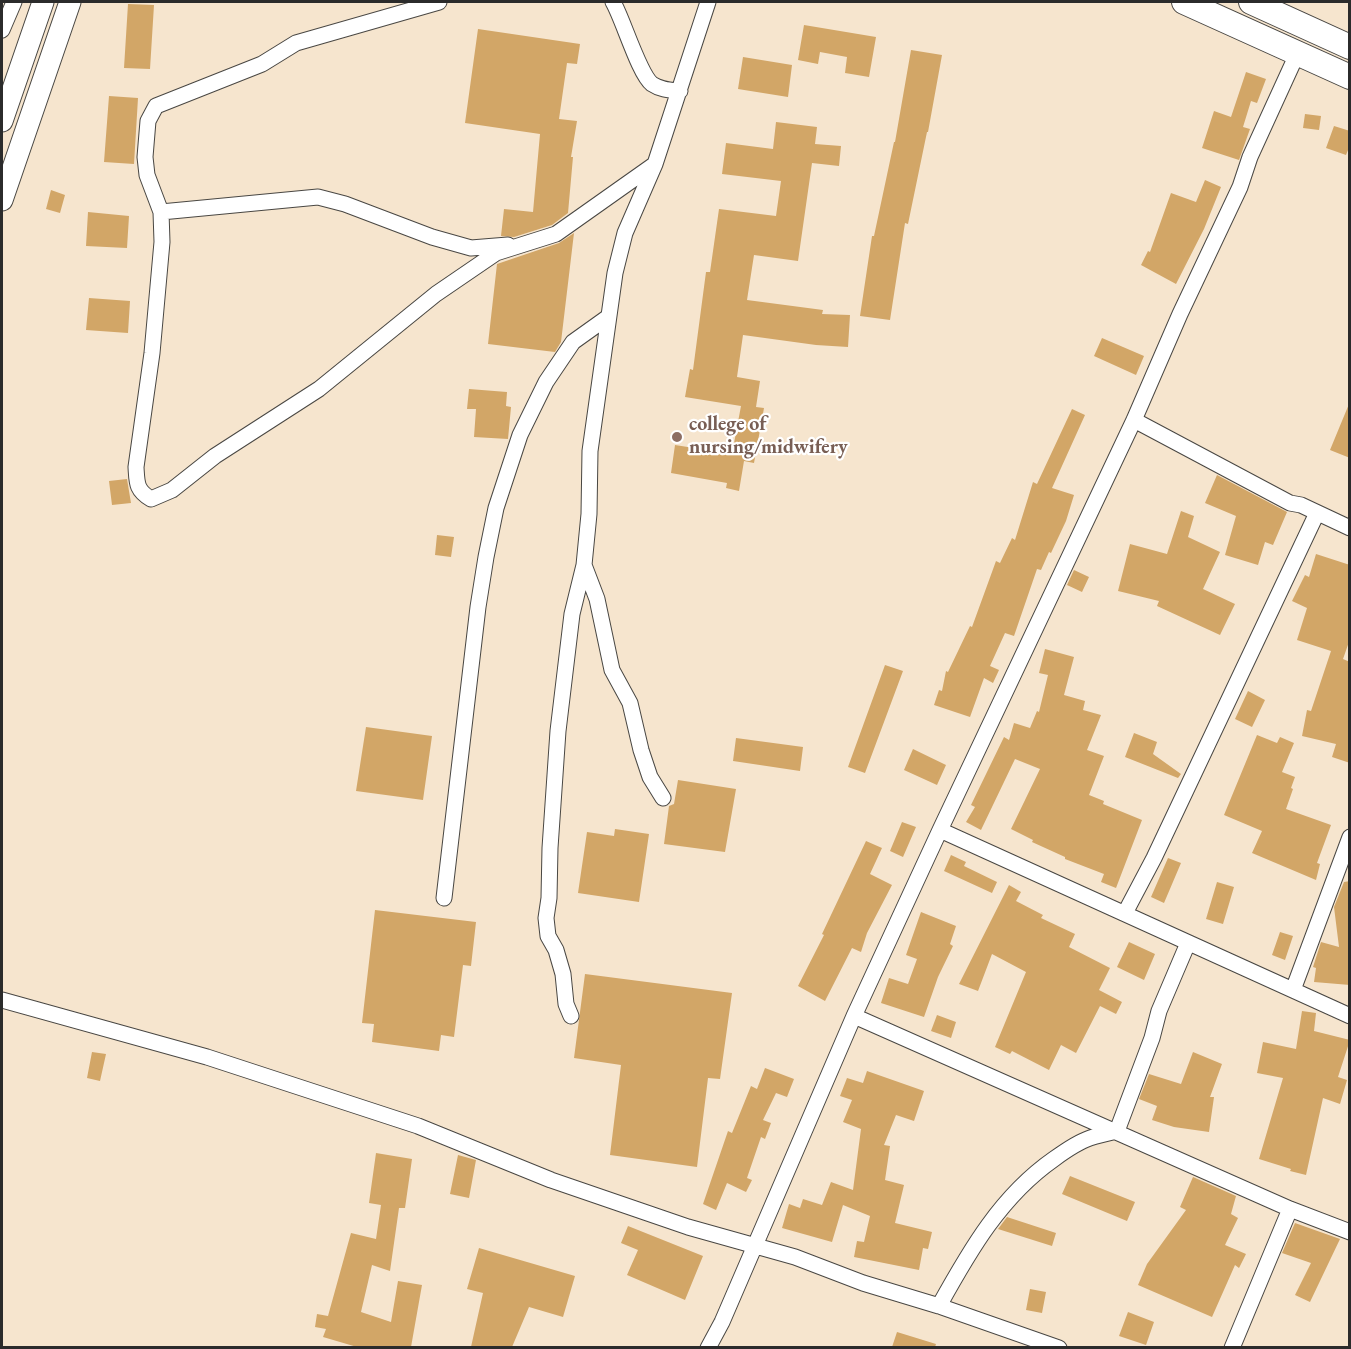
<!DOCTYPE html>
<html>
<head>
<meta charset="utf-8">
<style>
  body { margin:0 }
  #map { position:relative; width:1351px; height:1349px; overflow:hidden; background:#f6e5ce; font-family:"EB Garamond",serif }
  canvas { display:block }
  .frame { position:absolute; inset:0; border:3px solid #2b2b2b; pointer-events:none }
</style>
</head>
<body>
<div id="map">
<canvas width="1351" height="1349"></canvas>
<div class="frame"></div>
</div>
<script>
const ctx = document.querySelector('canvas').getContext('2d');
ctx.lineJoin = 'round';
function fillPath(path, color) { ctx.fillStyle = color; ctx.fill(path, 'evenodd'); }
function stroke(path, color, width, dash) { ctx.strokeStyle = color; ctx.lineWidth = width; ctx.lineCap = dash ? 'butt' : 'round'; ctx.setLineDash(dash || []); ctx.stroke(path); }
function drawText(font, color, halo, rows, align = 'center') {
  ctx.font = font + ' "EB Garamond",serif'; ctx.lineWidth = 4.5; ctx.setLineDash([]); ctx.textBaseline = 'middle'; ctx.strokeStyle = halo; ctx.fillStyle = color; for (const [text, x, y, turn = 0] of rows) {
    ctx.save(); ctx.translate(x, y); ctx.rotate((+turn || 0) * Math.PI / 180); ctx.textAlign = isNaN(turn) ? turn : align; if (halo) ctx.strokeText(text, 0, 0); ctx.fillText(text, 0, 0); ctx.restore();
  }
}
const building = new Path2D(`
  M128,4L154,5L150,69L124,68Z
  M804,25L876,37L869,77L845,73L847,57L820,52L818,64L798,60Z
  M478,29L580,44L577,64L567,63L559,119L577,121L571,157H573L568,213L552,225L514,237L501,236L504,209L533,212L540,134L465,123Z
  M911,50L942,55L928,132H927L908,224L905,223L890,320L860,316L872,236H874L894,142H895Z
  M743,57L792,65L788,97L738,89Z
  M1246,72L1266,79L1257,103L1251,101L1243,127L1250,129L1239,160L1202,148L1214,111L1231,117Z
  M109,96L138,98L134,164L104,162Z
  M1305,114L1321,116L1319,130L1303,128Z
  M776,122L817,127L815,144L841,146L839,166L812,163L798,261L754,255L747,300L823,310L822,314L850,315L848,347L816,345L743,335L737,377L760,381L756,407L764,408L754,463L744,461L739,491L726,488L727,483L671,473L675,445L732,454L741,406L685,397L690,369L693,370L706,272H710L719,209L776,216L781,181L722,174L726,143L773,149Z
  M1334,126L1350,131V145L1346,155L1326,148Z
  M1205,180L1221,187L1204,229L1176,284L1141,265L1148,251L1150,252L1171,193L1196,202Z
  M51,190L65,195L60,213L46,209Z
  M88,212L129,216L127,248L86,246Z
  M574,233L561,342L555,352L488,344L497,264L559,243Z
  M89,298L130,301L128,333L86,330Z
  M1102,338L1144,356L1136,375L1094,356Z
  M469,389L507,392L506,406L511,407L508,439L474,437L476,409H467Z
  M1349,404H1350V458L1330,450Z
  M1072,409L1085,415L1052,488L1074,495L1066,521L1051,553L1049,552L1041,570L1037,569L1014,636L1005,633L990,666L999,670L993,683L984,678L970,717L934,705L939,690L942,691L946,671L948,672L970,626L972,627L996,561L1000,563L1012,538L1015,540L1033,482L1037,484Z
  M1217,475L1287,512L1273,545L1265,542L1258,565L1225,555L1236,516L1205,503Z
  M127,479L131,503L112,505L109,481Z
  M1181,511L1194,516L1188,537L1220,552L1203,589L1235,604L1220,635L1157,606L1159,601L1118,591L1130,544L1167,554Z
  M437,535L454,537L451,557L435,555Z
  M1316,554L1350,565V639L1343,659L1350,662V763L1332,757L1336,744L1302,736L1307,710L1311,711L1331,651L1297,640L1307,608L1292,601L1305,575L1309,577Z
  M1074,570L1089,577L1082,592L1067,585Z
  M1045,649L1074,657L1064,695L1085,701L1083,710L1101,715L1087,750L1104,756L1089,795L1104,801L1103,804L1142,820L1116,888L1101,882L1104,874L1065,859V857L1032,842L1033,840L1011,829L1040,769L1015,759L981,830L966,822L975,807L971,805L1004,737L1009,740L1014,723L1030,728L1037,711L1039,712L1048,675L1039,673Z
  M885,665L903,671L865,773L848,767Z
  M1248,691L1265,700L1252,727L1235,719Z
  M366,727L432,736L423,800L356,791Z
  M1134,733L1157,742L1153,754L1181,774L1178,778L1125,757Z
  M1257,735L1277,743L1280,737L1294,743L1282,772L1295,777L1291,788L1293,789L1286,809L1331,825L1317,863L1320,864L1316,880L1252,853L1262,831L1224,815Z
  M736,738L803,747L800,771L733,761Z
  M913,749L946,765L937,785L904,770Z
  M678,780L736,789L725,852L664,844L669,806L674,804Z
  M902,822L916,827L903,857L890,851Z
  M615,829L649,834L639,902L578,893L587,832L614,836Z
  M866,841L882,848L870,874L892,885L867,933L861,952L852,948L825,1001L798,986L824,935L822,934Z
  M951,855L966,862L964,866L997,882L992,893L944,871Z
  M1168,858L1181,863L1164,903L1151,897Z
  M1350,881V985L1314,982L1316,968L1313,967L1321,942L1339,947L1334,907L1344,882Z
  M1217,882L1234,887L1223,924L1206,919Z
  M1009,885L1021,892L1016,901L1043,915L1041,918L1075,934L1069,947L1110,968L1099,990L1122,1002L1116,1014L1100,1006L1076,1053L1061,1045L1049,1070L1012,1051L1010,1054L995,1047L1026,972L992,954L978,991L959,984Z
  M375,910L476,922L471,966L463,965L454,1037L441,1035L439,1051L372,1042L374,1024L362,1023Z
  M921,912L956,926L950,944L953,946L938,977L924,1017L881,1003L889,978L908,984L917,959L906,955Z
  M1280,932L1293,936L1285,960L1272,955Z
  M1129,942L1155,954L1144,980L1117,967Z
  M585,974L732,993L720,1079L708,1078L697,1167L610,1155L621,1065L574,1058Z
  M1302,1011L1316,1013L1314,1031L1350,1040L1338,1077L1347,1080L1340,1104L1323,1098L1306,1175L1290,1171L1291,1169L1259,1159L1283,1078L1257,1073L1263,1042L1296,1049Z
  M937,1015L956,1022L951,1038L931,1031Z
  M92,1052L106,1054L100,1081L87,1078Z
  M1193,1052L1222,1064L1210,1097H1214L1209,1132L1174,1127L1152,1120L1157,1106L1139,1099L1149,1074L1181,1084Z
  M765,1068L794,1079L787,1097L776,1093L763,1120L771,1123L765,1139L761,1137L747,1178L752,1180L746,1192L727,1183L716,1210L703,1204L728,1131L732,1133L751,1086L757,1089Z
  M867,1071L924,1091L914,1121L896,1115L884,1145L890,1146L885,1180L904,1185L895,1223L932,1232L928,1249L923,1248L919,1270L854,1257L857,1241L864,1242L870,1216L843,1205L832,1242L782,1228L789,1204L800,1208L803,1199L822,1205L831,1182L853,1190L861,1129L843,1122L852,1100L840,1096L847,1078L863,1083Z
  M376,1153L412,1159L405,1208H399L390,1271L372,1265L361,1312L391,1322L398,1281L422,1285L411,1347H357L323,1337L326,1329L315,1327L317,1314L328,1316L351,1233L376,1239L381,1205L369,1203Z
  M458,1155L476,1160L469,1198L450,1194Z
  M1070,1176L1135,1202L1127,1221L1062,1194Z
  M1193,1177L1236,1196L1231,1214L1238,1218L1225,1245L1246,1254L1239,1268L1235,1265L1212,1317L1138,1285L1147,1264L1186,1210L1180,1207Z
  M1007,1217L1056,1233L1052,1246L998,1229Z
  M1295,1223L1340,1239L1310,1302L1295,1295L1311,1263L1282,1253Z
  M628,1226L703,1256L685,1300L627,1275L638,1250L621,1243Z
  M479,1248L575,1276L563,1317L529,1307L512,1347H471L483,1293L467,1289Z
  M1030,1289L1046,1292L1042,1313L1026,1310Z
  M1128,1312L1154,1322L1146,1345L1119,1336Z
  M897,1332L936,1344L935,1347H892Z`);
const street = new Path2D(`
  M439,2L296,43L262,64L156,106L148,121L145,157L147,175L161,212L162,242L152,353L136,467C137,483 136,490 151,499L172,490L215,456L319,389L436,294L496,253L556,234L655,164
  M613,2C623,19 639,74 652,84C661,90 670,90 680,91
  M2,30L14,2
  M161,212L318,197L345,204L432,237L471,248L508,245
  M1134,420L1290,503L1301,505L1350,528
  M584,565L597,599L612,670L630,703L641,750L650,777L663,798
  M940,830L1350,1016
  M444,898L478,607L486,557L496,508L520,435L546,382L573,342L608,317
  M1125,913L1154,858L1317,513
  M1293,990L1350,837
  M2,1000L207,1057L418,1126L551,1180L688,1227L795,1257L863,1283L939,1306L1059,1348
  M571,1016L566,1004L563,974L556,950L548,936L546,918L549,898L550,848L558,731L572,614L584,565L589,514L590,451L615,273L625,233L655,164L708,2
  M854,1016L1290,1209L1350,1232
  M939,1306C970,1250 1001,1196 1054,1159C1065,1151 1078,1142 1090,1138C1099,1135 1108,1133 1117,1131L1152,1038L1159,1011L1188,943
  M708,1348L722,1322L854,1016L940,830L1134,420L1180,314L1240,187L1250,157L1298,52
  M1232,1348L1290,1209`);
const secondary = new Path2D(`
  M2,121L43,2
  M2,200L70,2`);
const primary = new Path2D(`
  M1184,2L1350,77
  M1251,2L1350,47`);
const markers = [
  [677,437,6,"#8d6e63"]
];
const educationNames = [
  ["college of",689,425],
  ["nursing/midwifery",689,448]
];
fillPath(building, '#d2a667');
stroke(street, '#494743', 17);
stroke(secondary, '#494743', 23);
stroke(primary, '#494743', 26);
stroke(street, '#fff', 15);
stroke(secondary, '#fff', 21);
stroke(primary, '#fff', 24);
for (const [x, y, r, color] of markers) { const dot = new Path2D(); dot.arc(x, y, r, 0, 2 * Math.PI); ctx.fillStyle = color; ctx.fill(dot); stroke(dot, '#fff', 2); }
drawText('bold 20px', '#785e54', '#fff', educationNames, 'left');
</script>
</body>
</html>
